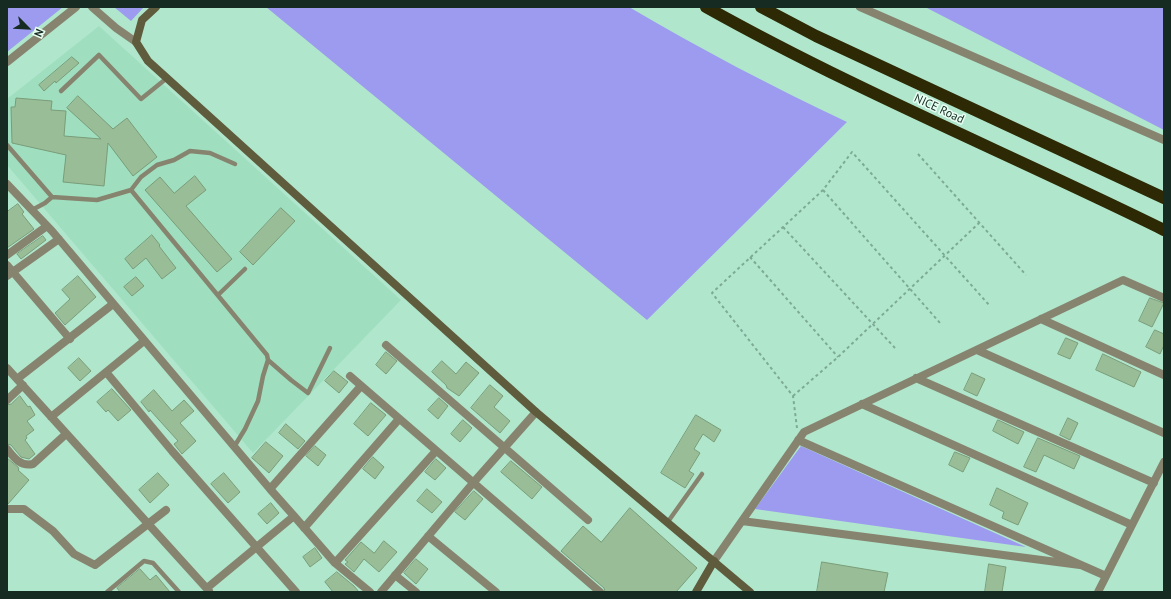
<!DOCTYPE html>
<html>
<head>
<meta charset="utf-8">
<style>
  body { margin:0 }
  #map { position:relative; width:1171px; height:599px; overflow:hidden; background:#b0e6cc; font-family:"PT Sans",sans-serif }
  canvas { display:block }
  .frame { position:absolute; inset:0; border:8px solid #162c22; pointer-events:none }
  .north { position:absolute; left:8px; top:8px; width:40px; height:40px; -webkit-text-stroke:3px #e9fff4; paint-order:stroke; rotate:114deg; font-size:11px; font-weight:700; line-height:16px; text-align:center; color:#162c22 }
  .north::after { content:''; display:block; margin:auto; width:14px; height:18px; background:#162c22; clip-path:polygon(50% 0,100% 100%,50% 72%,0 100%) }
</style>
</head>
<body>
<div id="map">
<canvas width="1171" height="599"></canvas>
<div class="frame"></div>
<div class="north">N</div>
</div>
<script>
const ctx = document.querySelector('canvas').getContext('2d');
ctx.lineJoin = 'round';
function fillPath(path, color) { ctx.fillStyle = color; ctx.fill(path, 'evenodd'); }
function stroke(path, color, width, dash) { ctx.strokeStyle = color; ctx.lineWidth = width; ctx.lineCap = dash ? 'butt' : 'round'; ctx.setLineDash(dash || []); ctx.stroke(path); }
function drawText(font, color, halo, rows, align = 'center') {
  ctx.font = font + ' "PT Sans",sans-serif'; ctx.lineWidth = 3; ctx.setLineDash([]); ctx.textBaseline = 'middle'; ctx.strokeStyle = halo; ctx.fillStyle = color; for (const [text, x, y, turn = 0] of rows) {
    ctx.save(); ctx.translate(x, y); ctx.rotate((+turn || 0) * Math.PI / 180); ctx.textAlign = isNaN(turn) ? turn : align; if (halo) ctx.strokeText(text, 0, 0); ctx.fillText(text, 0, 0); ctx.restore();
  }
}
const built = new Path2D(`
  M99,26L401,300L253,453L7,165V99Z`);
const green = new Path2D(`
  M7,7H63L7,52Z
  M114,7H144L131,21Z
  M266,7H629C700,49 773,87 847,122L647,320Z
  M926,7H1164V130L925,7Z
  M801,446L1026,547L755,509Z`);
const building = new Path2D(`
  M72,57L79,63L56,83L55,81L44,91L39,85Z
  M78,96L113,129L127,118L157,157L133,176L108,143L104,186L63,182L66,155L12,143L11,107H15L16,98L52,101L51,110L66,111L64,136L101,139L67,108Z
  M195,176L206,190L186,206L232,259L217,272L145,190L160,177L174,193Z
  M18,204L24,212L22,214L34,229L7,248V212Z
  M281,208L295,221L253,265L240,252Z
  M152,235L160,245L159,246L176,268L162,279L146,258L133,269L125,259Z
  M43,236L46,240L21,259L17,254Z
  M78,276L96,297L65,325L55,313L70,299L62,290Z
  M136,277L144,286L132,296L124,287Z
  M1150,298L1164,303L1152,327L1139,321Z
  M1155,330L1164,334V345L1160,354L1146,347Z
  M1066,338L1078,343L1070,359L1058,354Z
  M386,352L397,361L386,374L376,365Z
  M1103,354L1141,372L1134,387L1096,370Z
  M79,358L91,371L80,381L68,368Z
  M442,361L456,374L466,362L479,373L459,396L447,388L446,385L432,372Z
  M334,371L348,382L339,393L325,381Z
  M972,373L985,379L977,396L964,390Z
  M490,385L503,396L494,407L510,421L500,433L471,408Z
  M112,389L131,410L118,421L108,410L106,412L97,402Z
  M154,390L172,411L184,400L194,411L180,423L196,441L182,454L174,444L178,441L150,410L149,412L141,402Z
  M20,396L28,407L30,406L35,415L27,421L34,430L26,436L27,438L25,440L35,454L29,459L21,457L11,445L7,444V405L11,404Z
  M439,398L448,406L438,419L428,410Z
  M371,403L386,415L368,436L354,424Z
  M696,415L721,430L714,442L703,434L694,449L700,453L689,471L694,474L685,488L661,473Z
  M1068,418L1078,423L1070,440L1060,435Z
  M463,420L472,428L460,442L451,434Z
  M998,420L1024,432L1018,444L993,431Z
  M286,424L305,441L298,449L279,433Z
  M1038,438L1080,456L1074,469L1044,455L1036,472L1024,467Z
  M266,442L283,456L269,473L252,458Z
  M315,446L326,455L318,466L306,456Z
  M955,452L970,458L963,472L949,465Z
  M373,457L384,467L375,479L363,469Z
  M7,458L18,467L19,469L18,470L29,480L8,504H7Z
  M436,459L446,468L435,480L425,472Z
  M511,461L542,487L532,499L501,472Z
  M158,473L169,485L150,503L139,490Z
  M224,473L240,492L228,503L211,484Z
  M997,488L1028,503L1018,525L1002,518L1004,512L990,505Z
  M427,489L442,502L432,513L417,501Z
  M474,491L483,499L465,520L455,512Z
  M271,503L279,513L267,524L258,514Z
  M630,508L697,568L676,592H605L604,588L561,551L583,526L601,542Z
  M384,541L397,552L379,572L364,559L354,572L345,564L348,562L345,560L361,542L374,553Z
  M315,548L322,558L310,567L303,557Z
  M416,559L428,569L416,584L404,573Z
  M822,562L888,573L884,592H817Z
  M989,564L1006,567L1002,592H985Z
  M140,569L150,580L156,575L170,592H120L117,588Z
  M337,572L354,586L359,592H333L325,582Z`);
const path = new Path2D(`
  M918,154L1026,275
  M823,190L940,323
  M783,227L895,348
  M750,257L838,357
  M793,396L838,357L979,223
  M797,428L793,396L712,293L823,190L852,152L990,306`);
const lane = new Path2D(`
  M61,91L99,55L141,99L167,78
  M7,145L52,197L97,200L131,190L141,177L157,165L174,160L190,151L210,153L235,164
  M131,190L267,355L268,360L263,376L258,401L245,429L234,447
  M32,210L45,203L52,197
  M218,295L245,269
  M268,360L291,380L308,393L330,348
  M667,523L702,474
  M107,592L144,561L153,563L179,592`);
const street = new Path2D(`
  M92,7L116,28L136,42
  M860,7L1164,140
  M7,62L76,7
  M7,184L52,231L270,489L294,516L207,588
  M7,255L47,226
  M7,265L70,339
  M7,276L59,239
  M1041,319L1164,375
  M386,345L588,520
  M977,350L1164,433
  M7,368L209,591
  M106,372L172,451L296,592
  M350,376L600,592
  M916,378L1154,483
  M17,379L113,304
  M7,400L23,385
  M862,404L1132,525
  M51,417L144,341
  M798,440L1106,576
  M7,449C14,458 21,467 33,464L66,434
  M270,489L361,386
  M7,509H24L53,531L74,554L95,565L166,510
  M294,516L335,563L370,592
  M742,521L1080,565
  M304,528L399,419
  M428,536L496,592
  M714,561L804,432L1123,280L1164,298
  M335,563L436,451
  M395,575L416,592
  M381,592L473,483L536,412
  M1098,592L1164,462`);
const secondary = new Path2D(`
  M156,7L142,20L136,42L148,61L536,412L750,592
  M696,592L714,561`);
const highway = new Path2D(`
  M706,7C854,90 1012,155 1164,230
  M761,7L816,36L1164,198`);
const streetNames = [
  ["NICE Road",939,109,25]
];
fillPath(built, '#9fdfc0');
fillPath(green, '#9c9bf0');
fillPath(building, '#99bd97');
stroke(building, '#799d78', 1);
stroke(path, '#7eaa95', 2, [3, 3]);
stroke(lane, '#86846f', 4.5);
stroke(street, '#86846f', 8);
stroke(secondary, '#5f5c3e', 8);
stroke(highway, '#2d2904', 12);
drawText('12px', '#162c22', '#e9fff4', streetNames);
</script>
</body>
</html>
